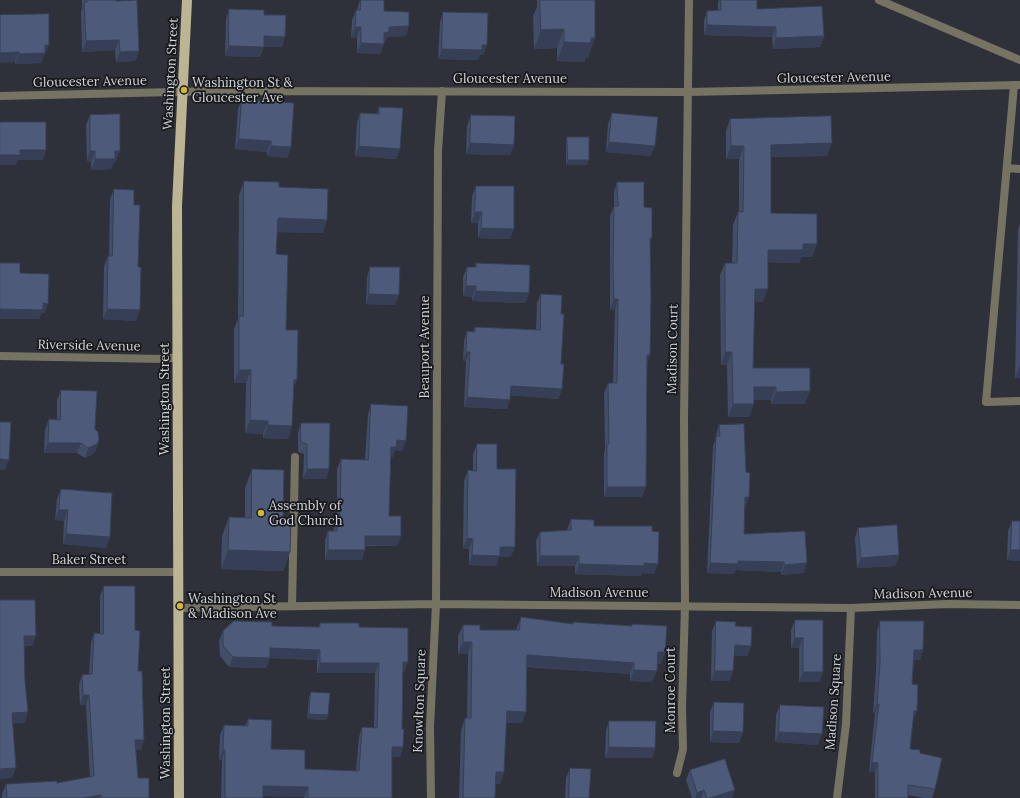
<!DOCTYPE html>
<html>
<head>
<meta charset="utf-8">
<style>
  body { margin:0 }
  canvas { display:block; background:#2e3139 }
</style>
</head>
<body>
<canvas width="1020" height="798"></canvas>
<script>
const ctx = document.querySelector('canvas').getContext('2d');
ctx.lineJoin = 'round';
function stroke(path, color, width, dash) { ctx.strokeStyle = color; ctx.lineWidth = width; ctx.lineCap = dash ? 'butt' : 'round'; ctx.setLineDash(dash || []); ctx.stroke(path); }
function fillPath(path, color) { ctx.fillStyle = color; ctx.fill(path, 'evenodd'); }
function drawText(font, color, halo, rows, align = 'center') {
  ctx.font = font + ' Lora,serif'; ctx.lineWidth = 3.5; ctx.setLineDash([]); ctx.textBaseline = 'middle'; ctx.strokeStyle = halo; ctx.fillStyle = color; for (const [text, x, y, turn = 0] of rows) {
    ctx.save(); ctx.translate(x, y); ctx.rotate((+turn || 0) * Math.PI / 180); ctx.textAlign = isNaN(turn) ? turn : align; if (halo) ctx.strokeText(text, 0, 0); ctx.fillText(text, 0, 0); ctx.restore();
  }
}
const lane = new Path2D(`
  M1014,85L986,402L1020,401
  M1007,168L1020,169
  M292,606L295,457`);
const street = new Path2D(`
  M879,0L1020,60
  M0,96L218,91L688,92L1020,85
  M0,356L164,359L178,357
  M0,572H177
  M179,608L436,604L851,608L948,604L1020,605
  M677,773L683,749L682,707L685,606L684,419L689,0
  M431,798L430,727L436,604L438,151L442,91
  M837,798L846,724L851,608`);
const primary = new Path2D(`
  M179,798L177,206L187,0`);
const wall = new Path2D(`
  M82,0H116L139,51L135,61L116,62L115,50L82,52L81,12L82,8Z
  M360,0H384V11L406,36L387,37L385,43H384L380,54L357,53V37L351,38L352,20L356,10H357Z
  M537,0H595L588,58L586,57L584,62L557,61V48L534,49L533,16L537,7Z
  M719,0H757V9L824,36L820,47L773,49L772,37L704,35V21L707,11L718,10V3Z
  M229,9L264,15L282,47H264L260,57L225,56L226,19Z
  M443,12L487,45L483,55H480L478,60L438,59L440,22Z
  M0,15L45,55H44L41,63L15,64V62Z
  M242,99L291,147L287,158L267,156V152L235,149L238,109Z
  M379,107L400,149L396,159L355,156L357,123L360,113L377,114Z
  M612,113L651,156L606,152L608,124Z
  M90,115L116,161L114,162L111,169L91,170V162L87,161L86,125Z
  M471,115L514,145L510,155L466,154L467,126Z
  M730,119L827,156L771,157V213L817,244L812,257H801L799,263L768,262L763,302L754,301L753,368L805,404H771V400H754L749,417H728L727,365H721L720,275L725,263H732L733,225L738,212H739V159H726V131Z
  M567,137L587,165H566V142Z
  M244,181L279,187L323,233L277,232L276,254L293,391L292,426L288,439L263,438V434L245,433L246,383H234V329L238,319L239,195Z
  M617,182L644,207L650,244L642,497H604V454L605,449L604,393L608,383H613L615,310H610V216L614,206V192Z
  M476,186L510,239L478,238V223H471L472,196Z
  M114,189L134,205L138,267L136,321L103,319L104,266L108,256H109L110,199Z
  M1020,224V378H1015L1018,230Z
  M476,263L529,293L525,303L472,301V297L463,296V277L467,267H475Z
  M370,267L395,305L366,304L367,277Z
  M541,294L561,314V364L562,389L558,399L510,395L507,409L464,407L466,361H463L464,341L467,331L473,332L475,327L536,330L537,303Z
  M61,390L95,429L96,450L93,454L85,458L77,453H44L45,430L49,419L57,420V400Z
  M371,404L402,451L395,450L393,457H391L389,516L397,546H365L362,560H325V540L328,531H333L337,521V469L341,459L365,460L368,414Z
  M301,423L329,469L326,479H303L304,454L298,452V433Z
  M719,425L745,507L744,534L804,573L781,575V572L736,570L734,574L707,573L713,446L716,438V435Z
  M477,444L497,469L511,557H499L496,566L469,565V549L463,548L464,481L468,470L473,471V454Z
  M252,469L283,519L290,552L283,571L221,569L222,536L229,517L245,518V488Z
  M61,489L110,537L106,548L63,544L64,521L55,520L57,499Z
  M571,519L594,526L652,531L654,574L642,573L640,576L575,574V566H537L536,541L540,532L567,530Z
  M1012,521L1020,561L1007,560L1008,531Z
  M858,528L899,555L895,566L857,568L855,538Z
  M104,586L135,630L138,671L141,750H136L138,778L149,798H2V794L6,784L57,783L90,777L86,705H80L79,685L82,675L89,674L91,643L94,633L100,634V596Z
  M521,617L572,624L573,622L631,626L632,624L661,664L657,663L652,682L630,681V674L527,667L522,723H506L504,772L500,784H496L495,798H459L461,730L465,718H467L468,654H458V636L463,625L480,630H516Z
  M795,620L823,672L819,682H799V648H791V630Z
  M716,621L735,626L751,646L747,656H734L733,671L729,681H711L712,631Z
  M880,621L923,650L920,660H914L912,684L917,711L913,720L910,749L920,753L935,789L932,798H924L908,795V798H875V772H869L875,713H873L876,672L877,631Z
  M320,623L359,627L404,672H403L402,729L403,747L400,757H392V798H304V797L263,796V798H221L222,760H219L220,735L224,725L245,726L248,719L271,749L305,769L356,771L359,737L362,727L374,728L375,673H317V660L270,658L266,668L229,667L220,656L219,641L223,631L272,626L319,627Z
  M311,692L328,715L326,720L307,719L309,697Z
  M714,702L743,732L739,743L710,742V712Z
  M780,705L818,745L775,742L776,715Z
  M609,721L655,748L652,758H605L606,731Z
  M570,768L589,798H565L566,778Z
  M690,770L732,798H692L686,780Z`);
const shadedWall = new Path2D(`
  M707,25L776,27L772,37L704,35Z
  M409,26L406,36L387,37L385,43H380L384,33L389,27Z
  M355,27H361L357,37L351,38Z
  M564,29L557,48L534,49L541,30Z
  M264,36L285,37L282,47H264L260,57L225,56L229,46Z
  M824,36L820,47L773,49L776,38Z
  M591,38H595L588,58L586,57L584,62L557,61L564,42Z
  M119,40L115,50L82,52L86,41Z
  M361,43L384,44L380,54L357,53Z
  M45,45H49L45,55H44L41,63L15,64L19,54Z
  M482,45H487L483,55H480L478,60L438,59L442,49Z
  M139,51L135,61L116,62L120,52Z
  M19,52L15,62L0,63V53Z
  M239,139L271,141L267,152L235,149Z
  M609,142L655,146L651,156L606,152Z
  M470,143L514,145L510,155L466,154Z
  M832,143L827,156L766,157L771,145Z
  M271,146L291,147L287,158L267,156Z
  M359,146L400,149L396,159L355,156Z
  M731,146H744L739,159H726Z
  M20,150H46L43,160H18L16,165H0V155Z
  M90,151H95L91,162L87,161Z
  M115,151H120L116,161L114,162L111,169L91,170L95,159Z
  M568,160H589L587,165H566Z
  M475,212H482L478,223H471Z
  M278,218L327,220L323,233L273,232Z
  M481,228L514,229L510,239L478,238Z
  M650,238H652L648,248Z
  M803,244H817L812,257H801L799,263L764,262L768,250Z
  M466,286H476L472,297L463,296Z
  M755,289H768L763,302L750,301Z
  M476,291L529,293L525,303L472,301Z
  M369,294L399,295L395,305L366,304Z
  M614,299H618L615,310H610Z
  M43,303L48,304L45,313H42L39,319H0V309Z
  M107,309L140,310L136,321L103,319Z
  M466,352H470L466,361H463Z
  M725,352H732L727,365H721Z
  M647,355H650L646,366Z
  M1020,365V378H1015Z
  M239,370H251L246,383H234Z
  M294,380H297L292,394Z
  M511,386L562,389L558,399L507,395Z
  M754,387H776L771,400H750Z
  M810,391L805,404H771L776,392Z
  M467,397L510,400L507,409L464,407Z
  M733,404H754L749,417H728Z
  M250,420L268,421L263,434L245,433Z
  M268,425L292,426L288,439L263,438Z
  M99,440L96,450L93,454L85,458L88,448Z
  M397,440L406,441L402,451L395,450L393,457H388L391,447Z
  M48,443H81L77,453H44Z
  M0,459L9,460L5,470H0Z
  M307,469H329L326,479H303Z
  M607,487H646L642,497H604Z
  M745,497H749L745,507Z
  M59,510H68L64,521L55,520Z
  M66,534L110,537L106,548L63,544Z
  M365,536H401L397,546L362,545Z
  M467,538L473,539L469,549L463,548Z
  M500,547H515L511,557H499L496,566L469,565L472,555Z
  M228,550L290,552L283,571L221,569Z
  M328,550H365L362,560H325Z
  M1011,550H1020V561L1007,560Z
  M899,555L895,566L857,568L861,558Z
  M540,556H579L575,566H537Z
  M738,561L784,562L781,572L736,570L734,574L707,573L710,563Z
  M644,563L658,564L654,574L642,573L640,576L575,574L579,564Z
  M807,563L804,573L781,575L785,565Z
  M24,636H36L32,646H21Z
  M795,638H803L799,648H791Z
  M463,642H472L468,654H458Z
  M735,645L751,646L747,656H731Z
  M270,648L320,650L317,660L270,658L266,668L229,667L233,657Z
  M914,650H923L920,660H911Z
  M658,652H665L661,664L653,663Z
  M527,655L634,663L630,674L523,666Z
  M403,662H408L404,672H400Z
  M320,663H379L375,673H317Z
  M634,670L657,671L652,682L630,681Z
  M715,671H733L729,681H711Z
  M803,672H823L819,682H799Z
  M83,695H89L86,705H80Z
  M877,704H879L875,713H873Z
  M507,711L526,712L522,723H503Z
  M914,711H917L913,721Z
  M28,712L25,723L8,724L12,713Z
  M309,714L328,715L326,720L307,719Z
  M713,731L743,732L739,743L710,742Z
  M779,732L822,734L818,745L775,742Z
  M135,740H144L141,750H131Z
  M392,747H403L400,757H389Z
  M609,747L655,748L652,758H605Z
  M223,750H225L222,760H219Z
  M872,762L878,763L875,772H869Z
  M16,768L12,778L0,779V769Z
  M496,772H504L500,784H491Z
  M263,786L308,787L304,797L260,796Z
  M704,790L701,798H695L697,793Z
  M735,790L732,798H710Z
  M101,795L100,798H83Z`);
const building = new Path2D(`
  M86,0H116V1L137,0L139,51L120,52L119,40L86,41L84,2H87Z
  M361,0H384V11L409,12V26L389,27V32L384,33V44L361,43V27H355L356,10H360Z
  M540,0H595V38H591V43L564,42V29L541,30Z
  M721,0H757V9L822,6L824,36L776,38V27L707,25V11L721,10Z
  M229,9L264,10V15H286L285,37L264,36V47L229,46Z
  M443,12L488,13L487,45H482V50L442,49Z
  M49,14V45H45V53L19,54V52L0,53V15Z
  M242,99L294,103L291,147L271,146V141L239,139Z
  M379,107L403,108L400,149L359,146L360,113L379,114Z
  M612,113L658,117L655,146L609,142Z
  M120,114V151H115V159H95V151H90V115Z
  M471,115L515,116L514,145L470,143Z
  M831,116L832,143L771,145V213L817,214V244H803V250H768V289H755L753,368H810V391L776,392V387H754V404H733L732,352H725V263H737L738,212H743L744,146H731L730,119Z
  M0,122H46V150H20V155H0Z
  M567,137H589V160H568Z
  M244,181L279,182V187L328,189L327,220L278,218L276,254L288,255L286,330H298L297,380H294L292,426L268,425V421L250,420L251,370H239V316H243Z
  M617,182H644V207L652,208V238H650L651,299L650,355H647L646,487H607V444H609L608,383H617L618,299H614L613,269L614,206H618Z
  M476,186H514V229L481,228L482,212H475Z
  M114,189L134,190V205H140L138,267H141L140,310L107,309L108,256H112Z
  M0,263H20V273L49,274L48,304L43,303V310L0,309Z
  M476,263L530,265L529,293L476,291V286H466L467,267H476Z
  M370,267H400L399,295L369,294Z
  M541,294L562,295L561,314H564L561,364H564L562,389L511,386L510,400L467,397L470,352H466L467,331L475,332V327L540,330Z
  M61,390L97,391L95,429L98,432L99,440L97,444L88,448L81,443H48L49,419L60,420Z
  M371,404L408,406L406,441L397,440L396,447H391L389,516H401V536H365V550H328V531H337V521H340L341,459L368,460Z
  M0,422H11L9,460L0,459Z
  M301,423H330L329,469H307V444L301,442Z
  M744,424L746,472L750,473L749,497H745L744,534L805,531L807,563L785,565L784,562L738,561V564L710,563L716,436H720L719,425Z
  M477,444H497V469H516L515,547H500V556L472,555L473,539L467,538L468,470L476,471Z
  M252,469L284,470L283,519H291L290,552L228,550L229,517L251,518Z
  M61,489L112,493L110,537L66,534L68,510H59Z
  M571,519L594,520V526H652V531L659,532L658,564L644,563V566L579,564V556H540V532L571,530Z
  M1012,521H1020V550H1011Z
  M897,525L899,555L861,558L858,528Z
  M104,586H135V630L140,631L138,671H142L144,740H135L138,778H149V798H102L101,795L83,798H7L6,784L57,781V783L94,776L89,695H83L82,675L92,674L94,633L103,634Z
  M0,600H35L36,636H24L25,681L28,712L12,713L16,768L0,769Z
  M521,617L573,624V622L632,626V624L667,626L665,652H658L657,671L634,670V663L527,655L526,712L507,711L504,772H496L495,798H463L465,718H471L472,642H463V625H480V630H519Z
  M795,620H823V672H803V638H795Z
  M234,621L272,622V626L320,627V623H359V627L408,628V662H403L402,729H404L403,747H392V798H308V787L263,786V798H225V750H223L224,725L248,726V719L272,720L271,749L305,750V769L359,771L362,727L377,728L379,663H320V650L270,648V658L233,657L223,646V631Z
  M716,621L736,622L735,626L752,627L751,646L735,645L733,671H715Z
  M880,621H924L923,650H914L912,684L918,685L917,711H914L910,749L920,750V753L942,758L935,789L908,785V798H878V763L872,762L879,704H877L880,663Z
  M311,692L330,693L328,715L309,714Z
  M714,702L744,703L743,732L713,731Z
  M780,705L824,707L822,734L779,732Z
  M609,721H656L655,748L609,747Z
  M725,759L735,790L710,798H707L704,790L697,793L690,770Z
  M570,768L591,769L589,798H569Z`);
const markers = [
  [184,90,4,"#d2b635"],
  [261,513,4,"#d2b635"],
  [180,606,4,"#d2b635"]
];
const streetNames = [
  ["Washington Street",171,74,-87],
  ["Gloucester Avenue",834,78,-1],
  ["Gloucester Avenue",510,79],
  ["Gloucester Avenue",90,82,-1],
  ["Riverside Avenue",89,346,1],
  ["Beauport Avenue",425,347,-90],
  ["Madison Court",673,349,-89],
  ["Washington Street",165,399,-90],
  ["Baker Street",89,560],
  ["Madison Avenue",599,593],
  ["Madison Avenue",923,594,-1],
  ["Monroe Court",671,690,-90],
  ["Knowlton Square",420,701,-88],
  ["Madison Square",834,702,-86],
  ["Washington Street",166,723,-90]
];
const poiNames = [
  ["Washington St &",192,83],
  ["Gloucester Ave",192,98],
  ["Assembly of",269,506],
  ["God Church",269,521],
  ["Washington St",188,599],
  ["& Madison Ave",188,614]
];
stroke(lane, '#777363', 8);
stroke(street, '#777363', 8);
stroke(primary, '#bcb493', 10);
fillPath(wall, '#424d68');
fillPath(shadedWall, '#363f55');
fillPath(building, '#4d5a79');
stroke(building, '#363f55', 1);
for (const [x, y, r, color] of markers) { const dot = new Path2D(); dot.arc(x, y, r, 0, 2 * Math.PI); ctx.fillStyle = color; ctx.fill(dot); stroke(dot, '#18191d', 1.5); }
drawText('13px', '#d1d4d8', '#18191d', streetNames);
drawText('13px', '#d1d4d8', '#18191d', poiNames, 'left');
</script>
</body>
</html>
